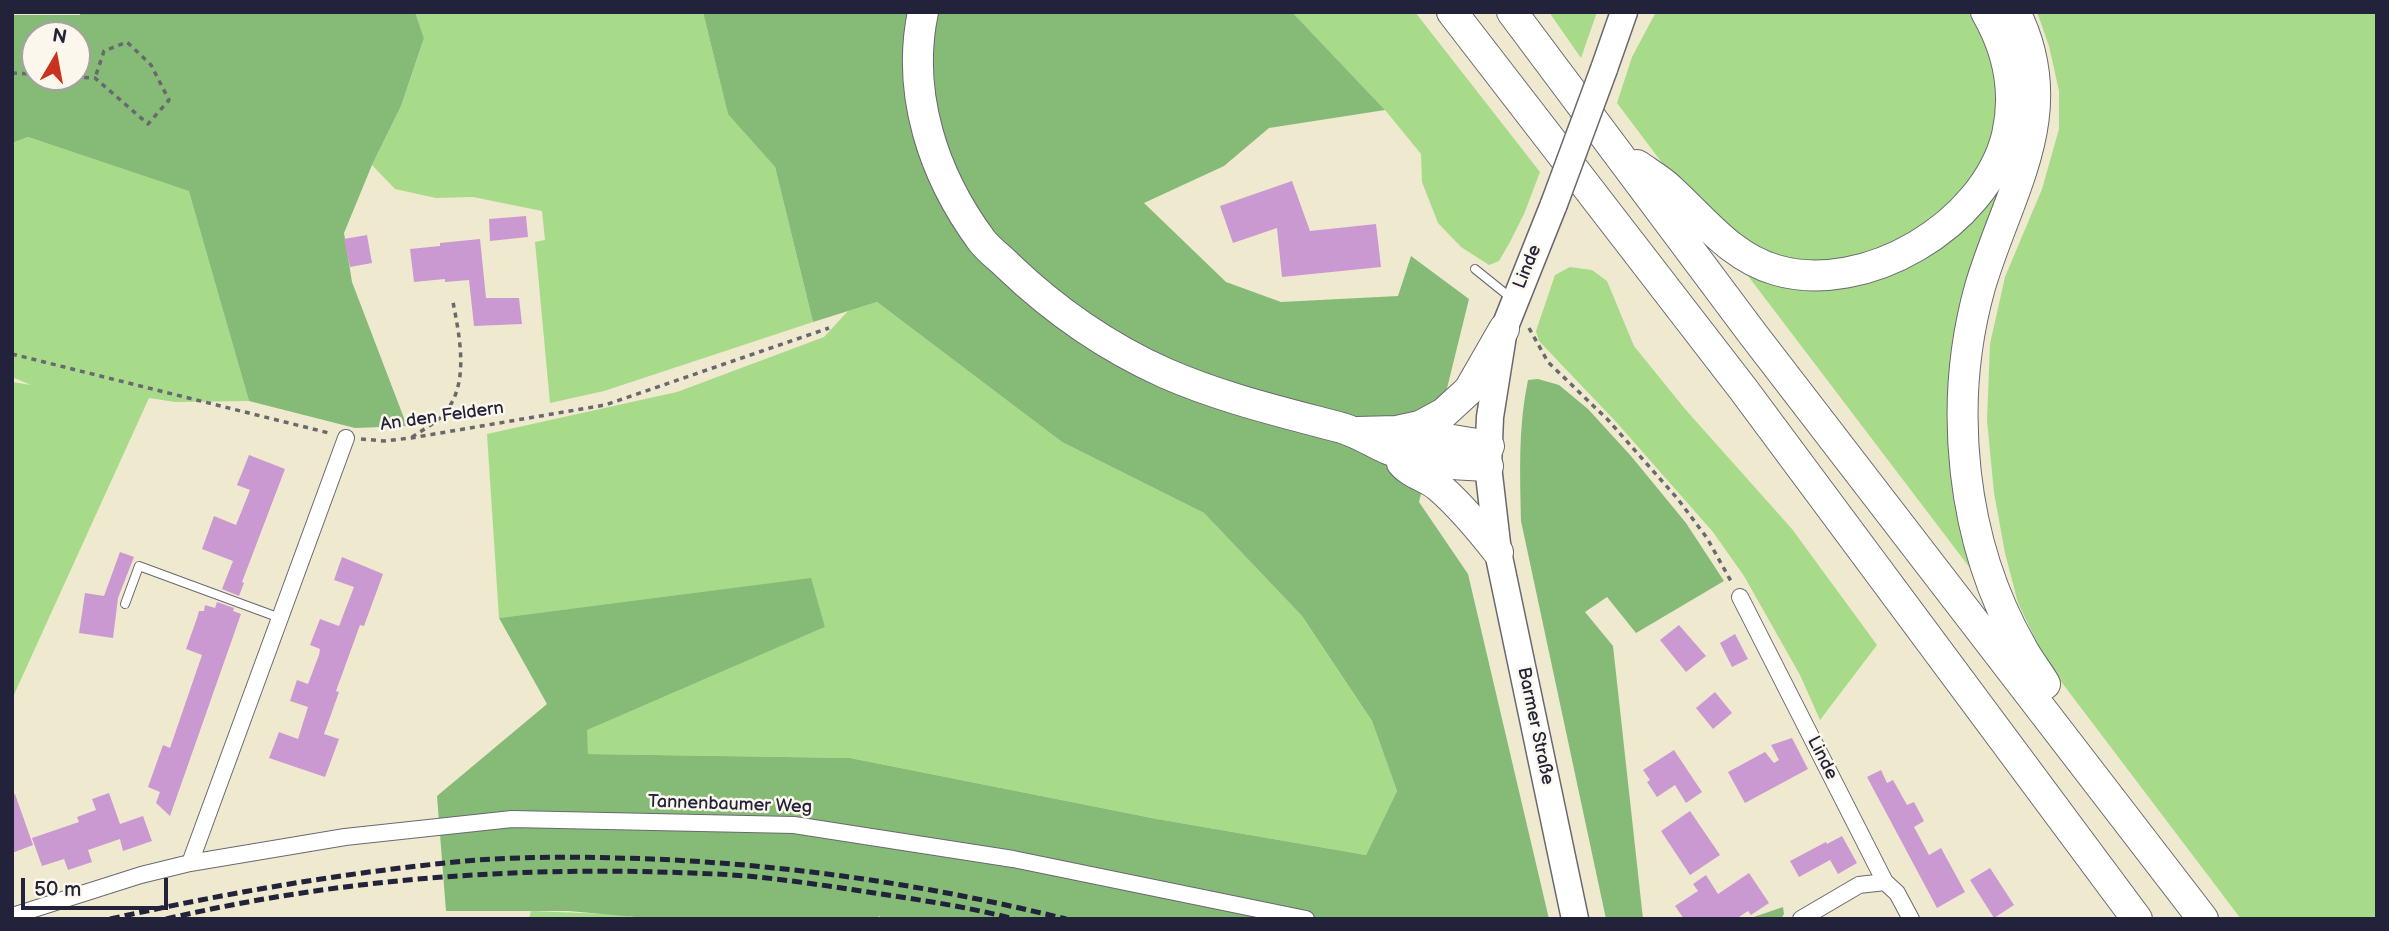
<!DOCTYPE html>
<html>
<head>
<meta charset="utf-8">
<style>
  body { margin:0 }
  #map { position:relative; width:2389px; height:931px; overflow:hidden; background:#efe9cf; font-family:"Balsamiq Sans",sans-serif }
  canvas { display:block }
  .frame { position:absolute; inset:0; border:14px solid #22223b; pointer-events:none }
  .north { position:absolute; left:21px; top:21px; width:70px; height:70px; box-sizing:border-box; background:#fbf7ec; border:2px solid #a4a2a5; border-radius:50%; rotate:10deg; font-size:19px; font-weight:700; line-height:28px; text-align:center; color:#22223b }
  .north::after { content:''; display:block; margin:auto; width:24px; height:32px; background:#c8321e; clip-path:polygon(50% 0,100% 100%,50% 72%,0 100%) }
  .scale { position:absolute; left:21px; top:878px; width:147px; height:32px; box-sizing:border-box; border:4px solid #22223b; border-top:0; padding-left:9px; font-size:21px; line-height:24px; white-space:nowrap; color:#22223b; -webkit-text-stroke:5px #fbf7ec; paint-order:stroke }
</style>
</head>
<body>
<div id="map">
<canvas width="2389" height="931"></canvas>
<div class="frame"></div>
<div class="north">N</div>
<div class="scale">50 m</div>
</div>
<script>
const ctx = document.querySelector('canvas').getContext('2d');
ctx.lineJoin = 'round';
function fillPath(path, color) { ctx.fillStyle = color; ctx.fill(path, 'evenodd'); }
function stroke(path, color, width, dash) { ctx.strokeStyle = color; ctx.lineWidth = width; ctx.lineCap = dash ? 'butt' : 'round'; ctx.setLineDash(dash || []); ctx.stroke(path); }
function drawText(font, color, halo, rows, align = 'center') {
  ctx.font = font + ' "Balsamiq Sans",sans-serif'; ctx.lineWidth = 5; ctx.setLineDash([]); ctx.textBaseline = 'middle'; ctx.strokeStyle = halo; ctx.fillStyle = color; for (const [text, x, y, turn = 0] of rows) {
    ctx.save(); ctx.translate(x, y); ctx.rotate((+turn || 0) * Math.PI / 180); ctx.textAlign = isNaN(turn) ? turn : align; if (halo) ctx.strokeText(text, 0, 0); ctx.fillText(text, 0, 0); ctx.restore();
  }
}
const green = new Path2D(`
  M415,12H703L728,113L775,167L813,322L604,391L550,403L535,242L545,240L542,211L473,197L436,198L395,189L372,165L401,106L424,38Z
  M1292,12H1415L1540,172L1524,214L1510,242L1499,261L1489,265L1461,247L1438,223L1422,182L1421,154L1385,110Z
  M1549,12H1597L1581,58Z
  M1656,12H1973L1984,29L2001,102L1989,156L1933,225L1854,264L1767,257L1693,204L1617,103L1632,57Z
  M2037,12H2377V919H2241L2047,663L2018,603L2005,553L1994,493L1987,420L1990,344L2005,277L2042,189L2059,129V91L2049,46Z
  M2026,114L1968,301L1989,593L1742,268L1824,289L1866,284L1895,273Z
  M28,137L190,191L249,401L175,402L149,398L12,699V382L31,385L12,377V143Z
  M1570,267L1592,270L1607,281L1634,346L1685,409L1792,529L1877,645L1820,720L1800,675L1744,576L1713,532L1618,424L1539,341L1536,331L1555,275Z
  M877,302L1062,442L1204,513L1302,616L1372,721L1397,791L1366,855L1157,819L850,758L588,754L586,730L825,627L810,579L499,618L487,434L677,392L824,337L848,311Z
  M531,911L630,915L629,919H529Z`);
const forest = new Path2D(`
  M81,12H415L424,38L401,106L372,165L344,233L352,282L407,426L355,428L249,401L189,191L28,137L12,143V15H80ZM35,35H77V77H35Z
  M703,12H1292L1385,110L1269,128L1224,166L1144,203L1226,282L1281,302L1398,296L1411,256L1469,299L1419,502L1468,574L1549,919H883L879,916L877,919H657L569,911H446L437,796L547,704L499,618L811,578L825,627L587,730L588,754L850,758L1157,819L1366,855L1397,791L1372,721L1302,616L1204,513L1062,442L877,302L813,322L775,167L728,114Z
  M1538,379L1559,385L1588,409L1631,456L1686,523L1724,581L1636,633L1607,597L1585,612L1613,646L1643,919H1606L1521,521C1520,474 1518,427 1528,380Z
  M1783,907L1784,914L1781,919H1748Z`);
const building = new Path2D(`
  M1292,181L1310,231L1376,224L1381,267L1282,277L1277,228L1233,243L1220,206Z
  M526,216L528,237L490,241L489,219Z
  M367,235L372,263L350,267L344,239Z
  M480,239L486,298H519L522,324L474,326L469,280L445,282V279L414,282L410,249L440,246V243Z
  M249,455L285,469L242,582L244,583L239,596L222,589L233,561L202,549L214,516L236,525L250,490L237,485Z
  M120,552L134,557L118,598L113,638L79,633L85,593L104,596Z
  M342,557L383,574L364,626L360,625L336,691L339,692L324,734L339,739L325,777L269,758L279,732L298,739L308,707L290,701L297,680L308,684L319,655L320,649L310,645L320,619L339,626L354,587L334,580Z
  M217,602L234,608L233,611L241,614L170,816L156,803L160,792L148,787L163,745L170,748L202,655L186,649L197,618L199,611H204L205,605L215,608Z
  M1679,625L1706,656L1686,672L1660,640Z
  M1735,634L1748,659L1732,667L1720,643Z
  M1715,692L1732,713L1713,729L1696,708Z
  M1792,738L1808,769L1745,803L1728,772L1765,752L1774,763L1779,760L1771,745Z
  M1674,750L1702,792L1686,803L1675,785L1657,797L1647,782L1650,780L1643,770Z
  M1881,770L1887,783L1893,780L1907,805L1914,802L1924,821L1914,827L1929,855L1941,848L1965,892L1937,908L1867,777Z
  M109,793L120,824L143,816L152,841L123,851L120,839L88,850L92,862L68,870L64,859L42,866L32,838L79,822L77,817L96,810L92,799Z
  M15,794L33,845L12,853V795Z
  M1690,811L1720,855L1690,875L1661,831Z
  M1842,836L1857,863L1838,874L1830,860L1799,877L1790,861L1826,842L1827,844Z
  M1990,868L2014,905L1994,918L1970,880Z
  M1749,873L1769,903L1751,915L1748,911L1736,919H1684L1675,906L1698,891L1693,884L1706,875L1718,894Z`);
const path = new Path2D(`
  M12,73L35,74
  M74,77L95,78L148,124L169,100L151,65L127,42L104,51L95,78
  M1529,328L1548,362L1608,420L1677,498L1707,538L1732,583
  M12,354L329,433
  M412,437C421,431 432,425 440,418C471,389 460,339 453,302
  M361,439L384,441L411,438L605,405L829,328`);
const service = new Path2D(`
  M1475,269L1511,298
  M125,604L139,566L280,618`);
const minor = new Path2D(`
  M1740,597L1885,882L1897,893L1911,919
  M190,863L346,438
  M12,916L141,875L190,863L345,837L512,819L794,825L1013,859L1306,919
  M1801,919L1859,885L1885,882`);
const primary = new Path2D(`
  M1604,69L1624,12
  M1554,204L1504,329L1490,417L1488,466L1498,552L1575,919`);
const motorway = new Path2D(`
  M923,12C906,93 933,175 982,241C989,250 1000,258 1008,266C1054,310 1107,347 1165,373C1222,398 1282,412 1342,428C1359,433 1373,443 1390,450C1421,463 1455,465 1488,466
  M1452,12L1743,389L2137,919
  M1512,12L1752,333L2203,919
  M2015,12C2066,113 2008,192 1980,287C1947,405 1961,542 2022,648C2029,661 2038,672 2045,684
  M1637,165C1648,173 1661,180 1671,190C1704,220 1731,257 1776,270C1865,296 1985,225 2007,135C2017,91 2008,50 1986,12
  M1357,432L1397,431L1420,426L1444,413L1469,390L1504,329
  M1404,432L1489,446
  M1402,463C1411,474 1428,477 1439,487C1461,506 1480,529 1498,552`);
const rail = new Path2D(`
  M110,919C231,892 353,871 477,860C534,856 594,857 652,859C792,865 929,885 1066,919
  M166,919C345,877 531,865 715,874C764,876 814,884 862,891C913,899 965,906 1014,919`);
const primaryBridge = new Path2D(`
  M1554,204L1604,69`);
const streetNames = [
  ["Linde",1528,267,-68],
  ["An den Feldern",442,417,-8],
  ["Barmer Straße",1535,726,78],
  ["Linde",1822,758,63],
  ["Tannenbaumer Weg",730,805,2]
];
fillPath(green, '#a7db8a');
fillPath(forest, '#85bb76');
fillPath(building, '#cb99d1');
stroke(service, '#6a686f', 10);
stroke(minor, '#6a686f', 18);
stroke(primary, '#6a686f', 29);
stroke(motorway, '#6a686f', 32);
stroke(path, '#6a686f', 3.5, [5, 5]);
stroke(service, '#fff', 8);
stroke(minor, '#fff', 16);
stroke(primary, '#fff', 26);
stroke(motorway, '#fff', 30);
stroke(rail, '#22223b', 5, [10, 5]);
stroke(primaryBridge, '#6a686f', 29, []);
stroke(primaryBridge, '#fff', 26);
drawText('18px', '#22223b', '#fbf7ec', streetNames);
</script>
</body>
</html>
